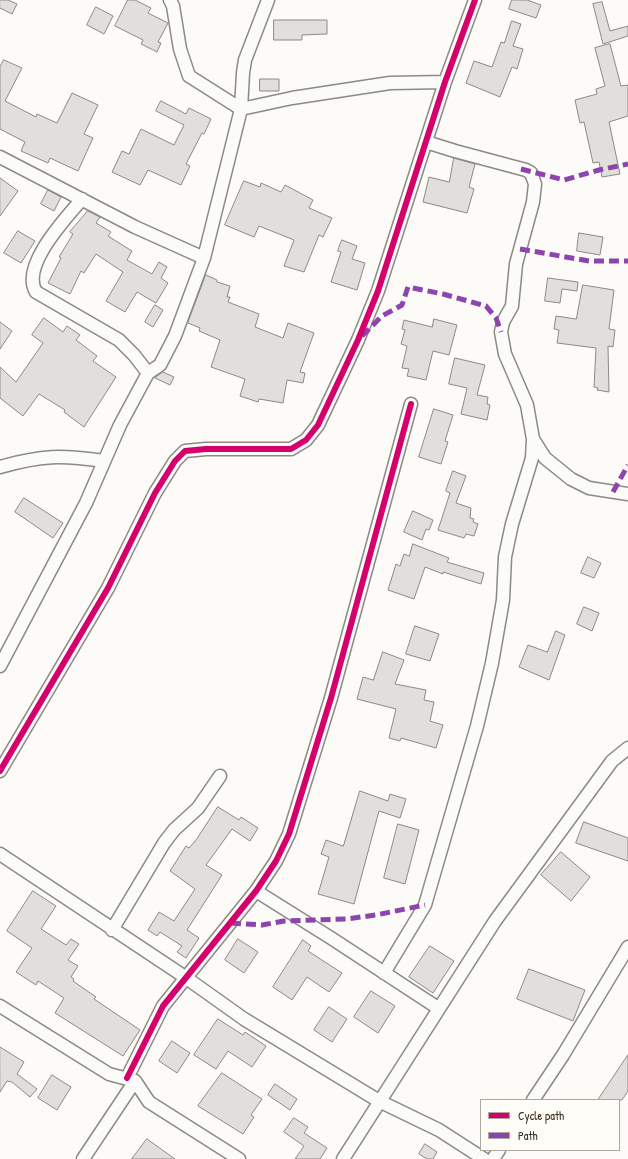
<!DOCTYPE html>
<html>
<head>
<meta charset="utf-8">
<style>
  body { margin:0 }
  #map { position:relative; width:628px; height:1159px; overflow:hidden; background:#fcfbf8; font-family:"Patrick Hand",sans-serif }
  canvas { display:block }
  .legend { position:absolute; left:480px; top:1099px; width:140px; height:52px; box-sizing:border-box; background:#fdfcf7; border:1px solid #afa8a0; margin:0; padding:5px 7px; list-style:none; font-size:12px; color:#3b2a1e }
  .legend li { display:flex; align-items:center; gap:8px; height:20px }
  .legend b { width:20px; border:1px solid #afa8a0 }
</style>
</head>
<body>
<div id="map">
<canvas width="628" height="1159"></canvas>
<ul class="legend">
<li><b style="height:5px;background:#d6006c"></b>Cycle path</li>
<li><b style="height:5px;background:#8e44ad"></b>Path</li>
</ul>
</div>
<script>
const ctx = document.querySelector('canvas').getContext('2d');
ctx.lineJoin = 'round';
function fillPath(path, color) { ctx.fillStyle = color; ctx.fill(path, 'evenodd'); }
function stroke(path, color, width, dash) { ctx.strokeStyle = color; ctx.lineWidth = width; ctx.lineCap = dash ? 'butt' : 'round'; ctx.setLineDash(dash || []); ctx.stroke(path); }
const building = new Path2D(`
  M0,0H8L17,4L12,14L0,8Z
  M128,0H135L151,8L148,13L168,23L158,42L161,43L157,52L141,44L143,40L115,26Z
  M512,0H527L541,5L536,18L509,9Z
  M602,2L610,31L628,26V36L603,44L593,4Z
  M96,7L113,16L104,34L87,25Z
  M274,20H327V34L302,35V40H274Z
  M512,21L521,24L513,46L523,49L517,69L512,67L500,97L466,83L474,61L492,67L501,42L504,43Z
  M610,44L621,86L628,85V116L609,122L620,174L602,177L599,162L593,163L584,122L580,123L575,100L597,94L596,89L605,86L595,48Z
  M4,60L22,68L5,101L36,117L37,114L57,123L72,93L98,105L84,134L93,138L78,171L50,158L48,163L21,151L25,142L0,129V67Z
  M260,79H279V91H260Z
  M161,101L186,114L189,108L211,119L204,134L202,133L186,164L190,166L181,185L148,170L140,185L112,172L122,151L129,154L141,129L174,145L184,125L156,111Z
  M454,158L475,164L469,187L474,189L467,213L423,202L429,177L449,182Z
  M0,178L18,191L0,216Z
  M244,181L260,187L261,183L281,192L285,185L313,200L309,208L332,218L323,237L319,235L304,272L284,266L294,240L259,226L254,237L225,225Z
  M48,190L61,197L54,211L41,204Z
  M88,211L100,217L96,223L111,232L108,236L132,251L127,260L152,274L159,262L167,267L161,278L168,283L156,303L137,292L125,312L106,301L123,272L96,254L84,273L81,271L70,294L48,283L61,258L59,257L73,234L70,232Z
  M18,231L35,241L21,263L4,253Z
  M579,233L603,237L600,255L577,251Z
  M342,240L357,246L352,259L365,263L357,290L331,282L341,252L338,251Z
  M206,275L217,280V282L230,286L227,297H230L228,302L259,314L255,327L283,338L288,323L314,333L300,372L305,373L303,383L287,380L283,403L259,399L258,402L240,396L245,379L211,367L220,340L199,331L200,328L188,323Z
  M548,278L578,282L577,291L562,289L560,303L545,301Z
  M583,285L614,290L609,329L615,330L613,347L608,346L609,392L597,390L598,388L594,387L596,348L557,343L559,330L554,329L556,316L576,319Z
  M155,305L163,310L153,327L145,322Z
  M44,318L63,332L67,326L80,335L76,340L97,356L93,361L116,377L84,427L64,412L65,410L39,394L23,416L0,398V367L16,382L43,343L32,335Z
  M434,319L457,325L449,355L433,351L426,380L407,376L409,369L402,368L407,346L401,344L405,330L402,329L404,320L432,327Z
  M0,322L12,331L0,349Z
  M455,358L485,365L477,395L488,397L487,404L490,405L487,420L461,414L467,388L449,384Z
  M163,372L174,377L170,385L155,378Z
  M434,409L453,415L445,441L448,442L441,464L419,457Z
  M453,471L466,476L456,503L471,508L470,518L474,519L473,522L478,524L474,536L466,534L464,538L438,530L450,493L446,491Z
  M24,498L63,523L53,538L15,512Z
  M413,511L433,520L429,530L426,529L422,540L404,532Z
  M413,544L449,558L447,562L484,573L481,584L443,572V574L425,567L414,599L388,590L396,564L400,566L404,554L409,556Z
  M588,557L601,563L594,578L581,573Z
  M584,607L599,613L592,631L577,624Z
  M415,626L439,634L430,661L406,654Z
  M556,631L565,635L549,680L519,667L528,645L547,652Z
  M383,652L404,660L395,684L426,690L424,700L434,702L430,721L443,725L436,748L401,738L400,741L389,738L396,709L357,699L363,677L373,680Z
  M360,791L388,801L390,794L406,799L400,818L379,811L354,904L318,894L329,857L321,854L326,840L343,846Z
  M218,807L239,820L241,817L258,828L250,841L232,829L206,865L222,875L187,930L199,938L186,958L177,952L182,946L160,932L157,936L148,930L159,912L174,921L195,889L170,871L186,846L189,848L196,840Z
  M584,822L628,838V861L576,843Z
  M398,824L419,830L405,884L384,878Z
  M561,852L590,877L571,901L541,875Z
  M33,891L56,906L41,929L66,945L71,939L79,944L68,960L78,966L71,977L74,979L73,981L96,997L94,999L140,1030L123,1056L55,1013L64,998L38,981L36,985L16,972L32,948L7,931Z
  M238,939L258,952L244,973L225,960Z
  M303,940L311,946L308,951L342,973L329,992L307,977L292,1000L273,987Z
  M430,946L454,961L433,993L409,977Z
  M529,969L585,990L573,1021L517,999Z
  M371,991L395,1006L378,1033L354,1017Z
  M329,1007L347,1019L332,1042L314,1030Z
  M218,1019L243,1035L245,1032L266,1046L252,1067L228,1051L216,1069L194,1055Z
  M172,1041L190,1053L177,1073L159,1061Z
  M0,1047L24,1062L17,1074L37,1089L30,1097L12,1082L7,1081L0,1092Z
  M628,1055V1091L622,1100H598Z
  M222,1073L262,1099L251,1115L254,1117L243,1134L198,1106Z
  M52,1075L71,1087L57,1110L38,1098Z
  M275,1084L297,1099L290,1110L268,1095Z
  M294,1118L308,1127L304,1133L327,1148L320,1159H295L304,1146L284,1132Z
  M147,1139L175,1159H132Z
  M425,1144L437,1152L433,1159H427L419,1154Z`);
const street = new Path2D(`
  M170,0L173,6L180,49L189,76L241,109L292,98L390,83L445,82
  M426,142L455,151L526,170L531,173L535,184L533,202L516,264L512,306L503,322L501,332L505,354L527,405L533,439L545,458L571,479L589,488L628,494
  M0,157L135,227L204,258
  M82,199C66,218 20,266 36,292L119,340L134,355L148,373
  M0,467C42,455 61,455 104,461
  M0,666L86,503L120,425L148,373L160,365L175,336L204,258L241,109L243,73L245,60L268,0
  M0,771L108,588L155,493L175,461L185,451L206,449H291L306,440L318,425L358,340L378,291L445,82L475,0
  M0,854L185,977L244,1019L379,1101L439,1130L484,1159
  M256,891L331,938L438,1008
  M112,930L164,843L174,830L198,808L220,776
  M384,973L425,905L477,726L492,663L503,600L505,557L512,524L532,458L533,439
  M0,1006L109,1074L135,1081L149,1102L239,1159
  M127,1078L163,1006L256,891L276,861L289,834L331,698L411,404
  M533,1100L563,1055L628,947
  M83,1159L135,1081
  M343,1159L495,921L612,761L628,748
  M493,1159L499,1150`);
const quiet = new Path2D(`
  M521,169L564,180L599,170L628,164
  M520,249L589,261H628
  M362,336L382,316L402,305L408,287L443,294L486,306L496,318L501,332
  M613,492L628,465
  M231,923L262,925L284,921L346,919L376,915L425,905`);
const cycleway = new Path2D(`
  M0,771L108,588L155,493L175,461L185,451L206,449H291L306,440L318,425L358,340L378,291L445,82L475,0
  M127,1078L163,1006L256,891L276,861L289,834L331,698L411,404`);
fillPath(building, '#e0dfdc');
stroke(building, '#8d8985', 1);
stroke(street, '#8d8985', 15);
stroke(street, '#fbfbf9', 12);
stroke(quiet, '#8e44ad', 5, [10, 5]);
stroke(cycleway, '#d6006c', 6);
</script>
</body>
</html>
